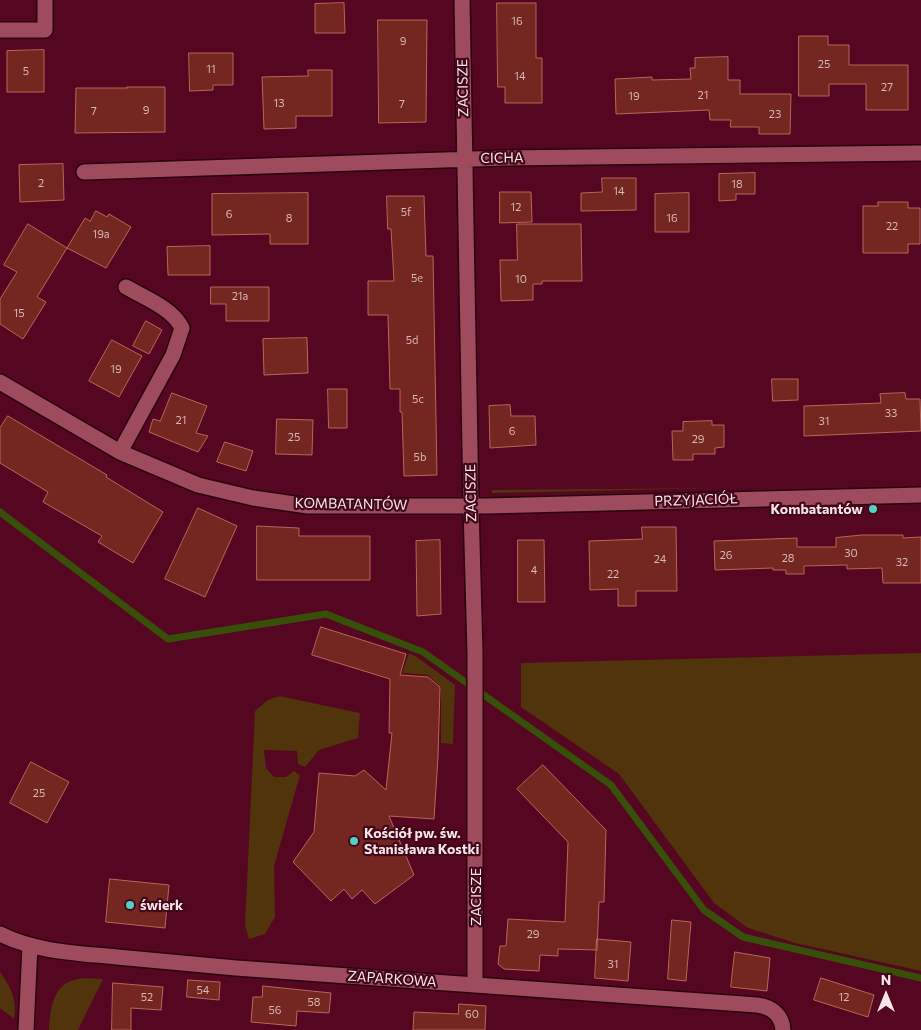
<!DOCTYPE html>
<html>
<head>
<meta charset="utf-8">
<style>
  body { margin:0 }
  #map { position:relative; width:921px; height:1030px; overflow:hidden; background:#550621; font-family:Commissioner,sans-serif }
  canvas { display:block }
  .north { position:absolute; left:861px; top:970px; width:50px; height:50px; -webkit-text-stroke:4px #42081a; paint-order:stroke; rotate:0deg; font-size:14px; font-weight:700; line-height:20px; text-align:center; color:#f9e5e8 }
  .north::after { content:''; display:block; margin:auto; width:18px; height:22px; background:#f9e5e8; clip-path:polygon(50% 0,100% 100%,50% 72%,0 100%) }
</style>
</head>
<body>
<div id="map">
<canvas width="921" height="1030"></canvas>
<div class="north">N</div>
</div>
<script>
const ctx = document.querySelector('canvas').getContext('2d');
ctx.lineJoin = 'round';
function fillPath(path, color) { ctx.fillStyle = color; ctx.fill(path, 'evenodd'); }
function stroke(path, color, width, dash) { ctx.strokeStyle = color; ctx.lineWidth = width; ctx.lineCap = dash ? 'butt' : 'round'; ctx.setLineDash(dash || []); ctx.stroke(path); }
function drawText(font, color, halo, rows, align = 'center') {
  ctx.font = font + ' Commissioner,sans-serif'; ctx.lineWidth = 4.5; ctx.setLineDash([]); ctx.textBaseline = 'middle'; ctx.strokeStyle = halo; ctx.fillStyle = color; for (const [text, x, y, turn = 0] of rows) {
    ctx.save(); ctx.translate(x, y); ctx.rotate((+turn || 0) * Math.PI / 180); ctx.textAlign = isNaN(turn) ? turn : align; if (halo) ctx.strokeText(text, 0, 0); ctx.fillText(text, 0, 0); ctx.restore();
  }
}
const green = new Path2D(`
  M723,488L492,493V490Z
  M409,653L417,657L455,685L453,744L441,743V687L428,675L402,673Z
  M921,653V971L795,943L748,928L714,903L619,774L521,707V663Z
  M279,696L360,713L358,738L319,750L305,767L298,764L297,751L264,750L266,768L274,777H286L294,771L300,775L274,866L275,917L265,934L249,939L245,925L255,711L268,700Z
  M0,972C10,985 18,1002 14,1019L0,1008Z
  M103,979L78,1030H49C50,1011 52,986 74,980C83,977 94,979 103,979Z`);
const stream = new Path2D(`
  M0,512L168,639L326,614L423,652L611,785L704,910L743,937L921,978`);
const building = new Path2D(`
  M344,3L345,33H315V4Z
  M497,3H536V58H542V103H505V87H498Z
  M378,20H427L426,122L379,123Z
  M799,36H828V45H849V65H908V110H866V84H829V96H799Z
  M44,50V92H7V51Z
  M189,53H233V85H213V90L190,91Z
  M728,57V80H740V94H791L790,134H759V127H730L731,120H710L709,110L616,114L615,79L652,77V80L691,79L690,68H695V58Z
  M308,70H332V116H296V128L264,129L262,77L308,76Z
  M127,87H165V132L75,133L76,88H127Z
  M63,164L64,200L20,202L19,165Z
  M755,173V194H736V200L719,201V174Z
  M602,178H636V210L581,211V193L602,192Z
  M500,192H531L532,222L500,223Z
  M308,193V244H270V234L212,235V194Z
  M689,193V232H655V194Z
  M387,196H424L426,256H433L437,475L404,476L402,412H400V389H390L388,315H368V281H394L391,229H388Z
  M878,202H908V208H920V244H908V253H863V206H878Z
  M96,211L107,217L109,214L131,227L106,268L67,248L85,218L90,221Z
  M28,224L67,248L37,297L46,302L23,339L0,324V299L17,272L4,265Z
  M517,224H581L582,281H542V284H533V300L501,301L500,260H517Z
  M210,246V275H168L167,247Z
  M211,287H269V321H226V304H211Z
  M146,321L162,330L149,354L133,346Z
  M307,338L308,373L264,375L263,339Z
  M112,340L142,356L119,397L89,381Z
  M772,379H798V400L773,401Z
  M328,389H347V428H329Z
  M172,393L207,406L196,433L208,436L198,452L149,432L153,419L160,421Z
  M905,393L906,399H920L921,431L804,436V406L881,403L880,394Z
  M510,405L511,416H535L536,445L490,448L489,406Z
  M8,416L107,475L106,477L163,512L133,563L98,542L102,536L43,502L48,492L0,463V428Z
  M277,419L313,420L312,455L276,454Z
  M712,421V425H724V447L715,448V454H693V460H673L672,431H683V422Z
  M225,442L253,451L246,471L217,462Z
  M198,508L237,526L205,597L165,579Z
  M257,526L299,528V536H370V580H257Z
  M642,527H676L677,591H636V606H618V589L590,590L589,541L642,539Z
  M862,535H903V538L921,537V583H883L882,568L847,569V565L804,566V574H786V570H773V568L715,570L714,541L797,538V547H836V538Z
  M440,540L441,614L417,616L416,541Z
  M518,540H544L545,602H518Z
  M321,627L406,654L400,675L428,677L440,687L438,757L434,819L389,816L414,875L375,904L362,890L352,899L344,889L331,901L293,862L314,832L319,773L355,776L364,770L386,790L392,733H389L390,679L312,655Z
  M31,762L69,782L47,823L10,803Z
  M543,765L606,830L604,902H599L597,950L558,949V956L540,955L539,971L504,969L498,964L500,946H506L508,919L565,922L568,842L517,789Z
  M110,879L169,885L165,928L106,922Z
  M672,920L691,922L686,981L668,979Z
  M597,939L631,942L628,981L595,978Z
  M735,952L770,958L767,991L731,987Z
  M821,978L874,995L868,1017L814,1000Z
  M188,980L220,982L219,1000L187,997Z
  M113,983L163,987L161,1010L131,1008V1030H112Z
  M263,986L331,993L329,1013L297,1011L296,1026L251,1022L253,997H262Z
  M459,1004L486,1006L485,1030H413L414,1012L458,1014Z`);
const minor = new Path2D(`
  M462,0L471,506L475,653V985
  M0,30H45V0
  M84,172L504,158L921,153
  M0,382L120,452L198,485L253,498L308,506H487L921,495
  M120,452L173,355L182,328C172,308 145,298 126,287
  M0,934C36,952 77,953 117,957C157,961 196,964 236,968L757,1005C772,1007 782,1015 783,1030
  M26,1030L30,946`);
const markers = [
  [873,509,5,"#55cec4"],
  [354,841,5,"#55cec4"],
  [130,905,5,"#55cec4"]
];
const numberNames = [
  ["16",517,21],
  ["9",403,41],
  ["25",824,64],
  ["11",211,69],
  ["5",26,71],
  ["14",520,76],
  ["27",887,87],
  ["21",703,95],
  ["19",634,96],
  ["13",279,103],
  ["7",402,104],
  ["9",146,110],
  ["7",94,111],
  ["23",775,114],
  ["2",41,183],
  ["18",737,184],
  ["14",619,191],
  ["12",516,207],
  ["5f",406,212],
  ["6",229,214],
  ["8",289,218],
  ["16",672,218],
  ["22",892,226],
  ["19a",101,234],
  ["5e",417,278],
  ["10",521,279],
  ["21a",240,296],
  ["15",19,313],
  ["5d",412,340],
  ["19",116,369],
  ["5c",418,399],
  ["33",891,413],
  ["21",181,420],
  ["31",824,421],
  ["6",512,431],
  ["25",294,437],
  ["29",698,439],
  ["5b",420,457],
  ["30",851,553],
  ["26",726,555],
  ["28",788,558],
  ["24",660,559],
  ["32",902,562],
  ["4",534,570],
  ["22",613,574],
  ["25",39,793],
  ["29",533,934],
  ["31",613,964],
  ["54",203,990],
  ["52",147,997],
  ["12",844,997],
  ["58",314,1002],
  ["56",275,1010],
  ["60",472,1014]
];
const streetNames = [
  ["ZACISZE",463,88,-91],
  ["CICHA",502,158,-1],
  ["ZACISZE",471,493,-91],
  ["PRZYJACIÓŁ",696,500,-2],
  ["KOMBATANTÓW",351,504,1],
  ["ZACISZE",476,897,-90],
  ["ZAPARKOWA",392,979,4]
];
const poiNames = [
  ["Kombatantów",863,509,"right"],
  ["Kościół pw. św.",364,833],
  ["Stanisława Kostki",364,849],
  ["świerk",140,905]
];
fillPath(green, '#51330c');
stroke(stream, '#374f08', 7);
fillPath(building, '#742721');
stroke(building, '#b9655b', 1);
stroke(minor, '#2b040f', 18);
stroke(minor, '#9d4b5d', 15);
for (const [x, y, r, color] of markers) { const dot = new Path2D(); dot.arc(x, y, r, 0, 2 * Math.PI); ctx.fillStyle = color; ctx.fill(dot); stroke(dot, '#42081a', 2); }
drawText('11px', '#d8b6b6', null, numberNames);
drawText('14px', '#f9e5e8', '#42081a', streetNames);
drawText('bold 14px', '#f9e5e8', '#42081a', poiNames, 'left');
</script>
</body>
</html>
